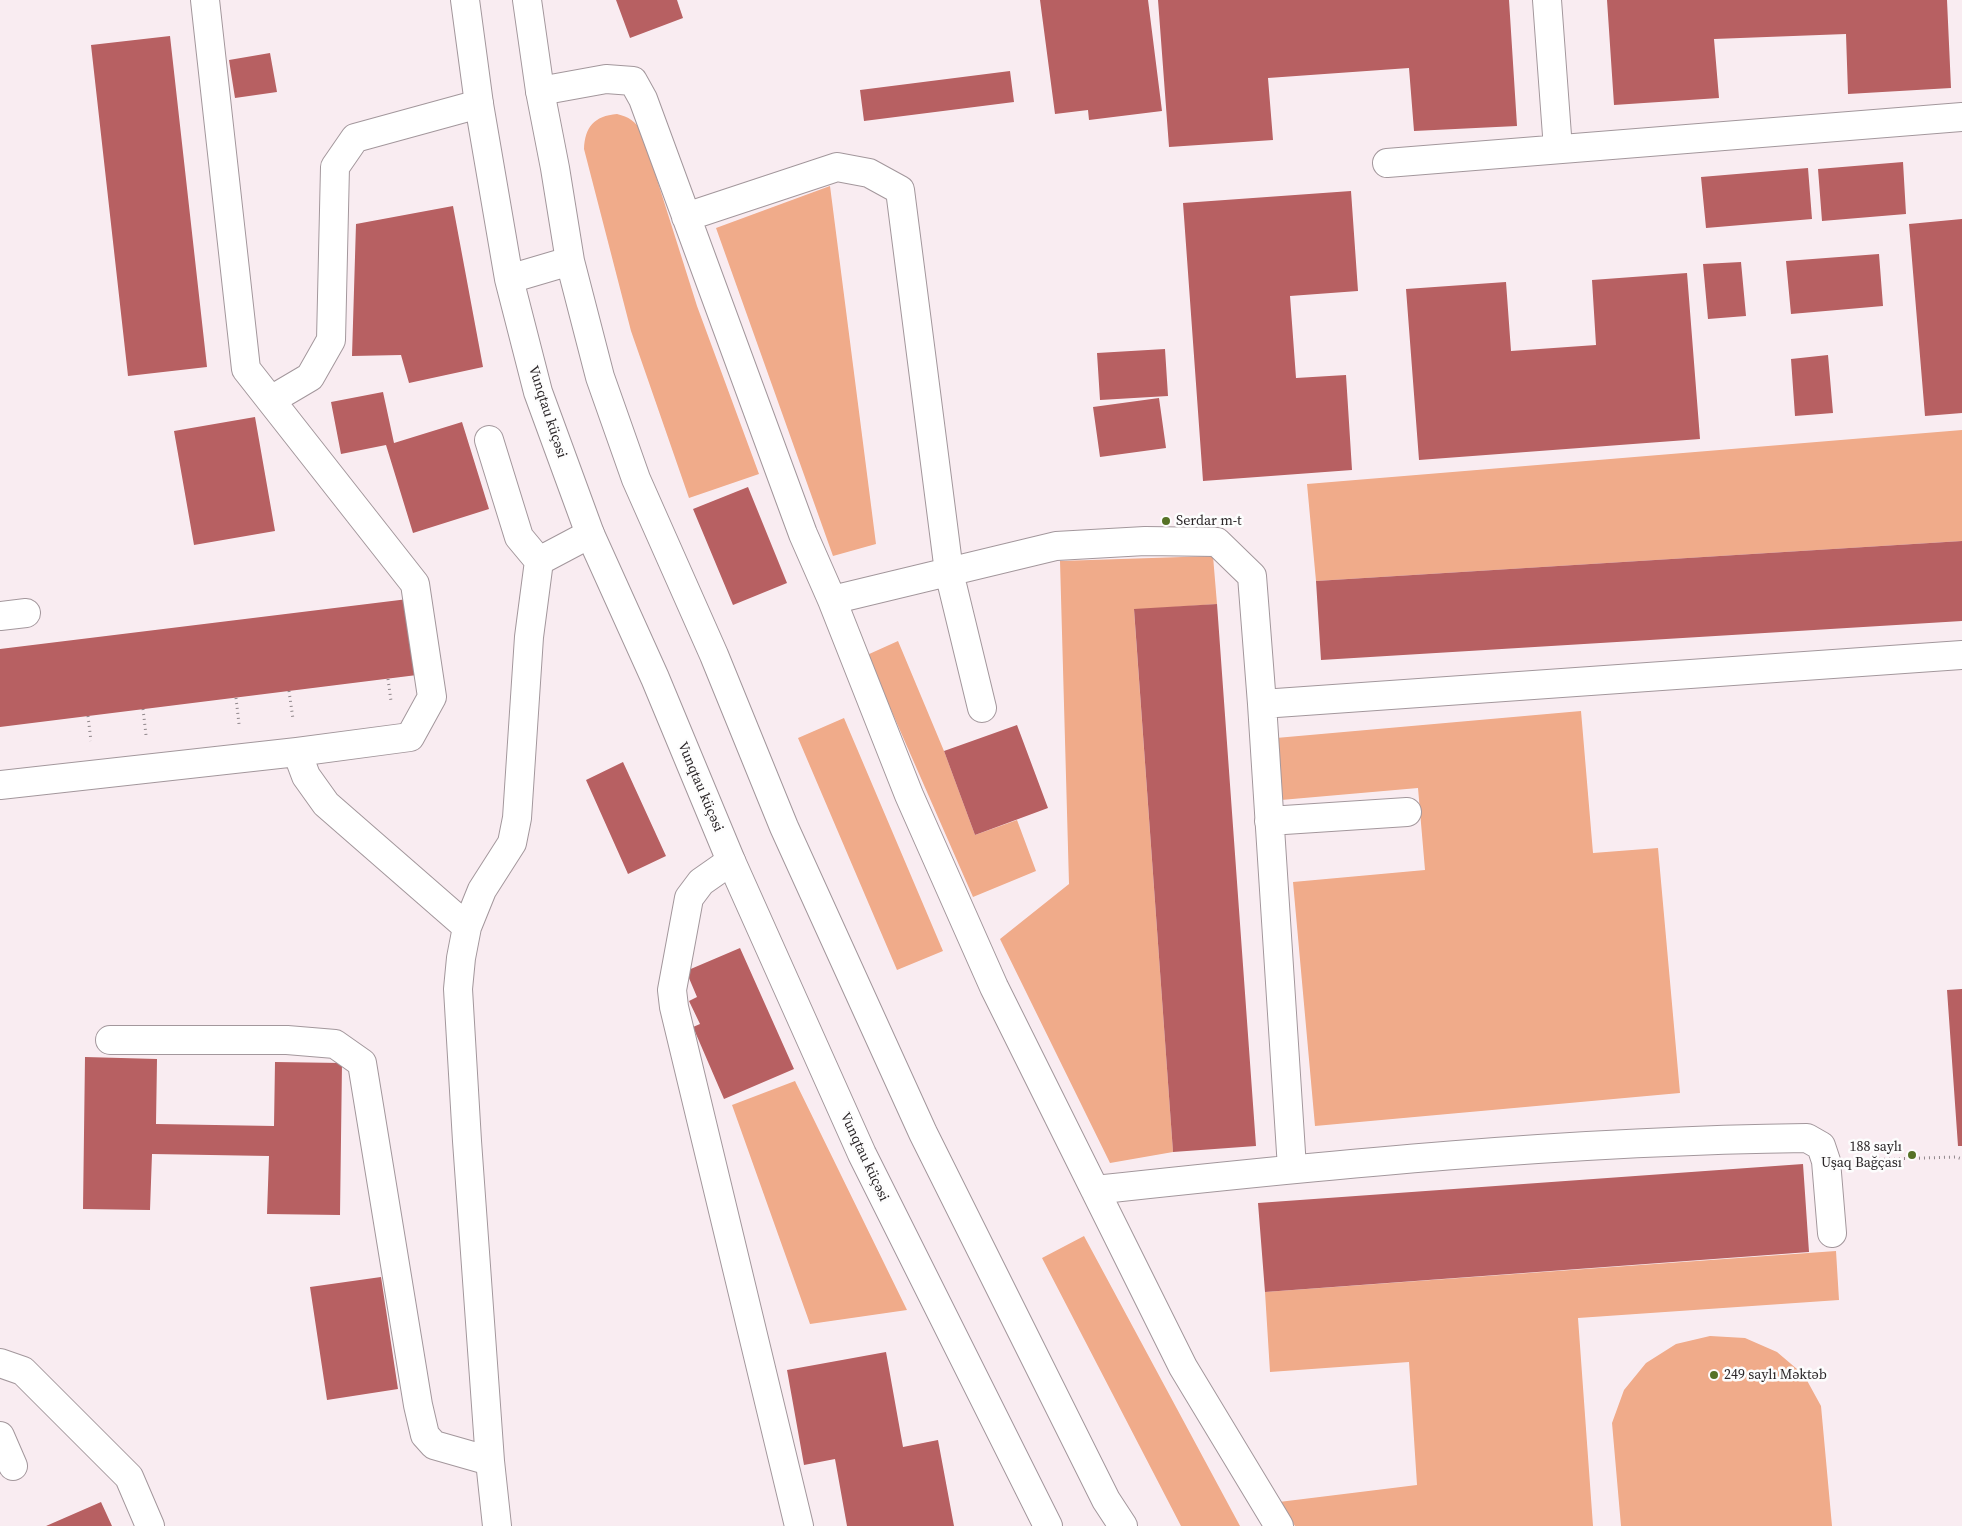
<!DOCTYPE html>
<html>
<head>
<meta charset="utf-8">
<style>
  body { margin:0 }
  canvas { display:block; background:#f9ecf1 }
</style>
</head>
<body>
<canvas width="1962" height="1526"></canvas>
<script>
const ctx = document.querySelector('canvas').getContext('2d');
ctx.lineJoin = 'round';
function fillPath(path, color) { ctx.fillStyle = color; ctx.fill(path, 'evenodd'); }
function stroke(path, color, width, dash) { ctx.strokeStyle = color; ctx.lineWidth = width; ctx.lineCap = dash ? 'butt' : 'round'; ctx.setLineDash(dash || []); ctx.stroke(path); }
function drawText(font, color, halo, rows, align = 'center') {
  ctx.font = font + ' "Source Serif 4",serif'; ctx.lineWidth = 5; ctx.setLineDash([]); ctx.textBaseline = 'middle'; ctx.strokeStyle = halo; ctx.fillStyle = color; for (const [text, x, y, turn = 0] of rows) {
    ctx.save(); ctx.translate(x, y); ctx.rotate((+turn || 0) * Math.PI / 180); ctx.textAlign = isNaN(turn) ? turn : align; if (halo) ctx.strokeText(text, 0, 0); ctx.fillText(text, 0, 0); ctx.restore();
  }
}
const green = new Path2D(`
  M617,114C629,117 635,121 642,132L697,306L759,474L689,498L631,331L584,149C585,127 594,116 617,114Z
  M830,186L876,544L833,556L716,228Z
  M1962,430V541L1316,581L1307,484Z
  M1213,556L1217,604L1134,610L1173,1152L1110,1163L1000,939L1069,884L1060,561Z
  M898,641L944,751L975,835L1017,820L1036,871L973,897L867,655Z
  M1581,711L1593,853L1658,848L1680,1093L1315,1126L1293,882L1425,870L1418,788L1281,800L1276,738Z
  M844,718L943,951L897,970L798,738Z
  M795,1081L907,1310L810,1324L732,1105Z
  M1084,1236L1240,1526H1181L1042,1258Z
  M1836,1251L1839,1300L1578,1318L1593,1526H1295L1279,1502L1417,1485L1409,1362L1270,1372L1265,1292Z
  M1710,1336L1745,1338L1777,1352L1804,1375L1821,1406L1832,1526H1621L1612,1423L1624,1390L1646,1363L1676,1344Z`);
const building = new Path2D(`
  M616,0H677L683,18L630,38Z
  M1040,0H1148L1162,111L1089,120L1088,110L1055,114Z
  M1158,0H1509L1517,126L1414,131L1409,68L1268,78L1273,140L1169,147Z
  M1607,0H1947L1951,88L1848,94L1846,34L1714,39L1719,98L1614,105Z
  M170,36L207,367L128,376L91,45Z
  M270,53L277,92L235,98L229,60Z
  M1010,71L1014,102L864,121L860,90Z
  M1903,162L1906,214L1822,221L1818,169Z
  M1808,168L1812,219L1706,228L1701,177Z
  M1351,191L1358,291L1290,296L1296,378L1346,375L1352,470L1203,481L1183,203Z
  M453,206L483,367L409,383L401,355L352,356L356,224Z
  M1962,219V413L1925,416L1909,224Z
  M1879,254L1883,306L1791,314L1786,261Z
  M1741,262L1746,316L1708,319L1703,264Z
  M1687,273L1700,439L1419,460L1406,289L1506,282L1511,351L1596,345L1592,280Z
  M1165,349L1168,396L1100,400L1097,353Z
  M1828,355L1833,413L1795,416L1791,359Z
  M383,392L394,443L462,422L489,509L413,533L386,445L341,454L331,402Z
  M1159,398L1166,448L1100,457L1093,407Z
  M255,417L275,531L194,545L174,431Z
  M748,487L787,583L733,605L693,509Z
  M1962,541V621L1321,660L1316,581Z
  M408,599L417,675L0,727V649Z
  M1217,604L1256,1146L1173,1152L1134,609Z
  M1017,725L1048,808L975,835L944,751Z
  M623,762L666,856L628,874L586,780Z
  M740,948L794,1069L724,1099L693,1027L700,1024L689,1001L697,997L686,971Z
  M1962,989V1146H1958L1947,990Z
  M85,1057L157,1059L156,1124L274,1126L275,1062L342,1063L340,1215L267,1214L269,1156L152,1154L150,1210L83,1209Z
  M1803,1164L1809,1252L1265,1292L1258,1203Z
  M381,1277L398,1389L327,1400L310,1287Z
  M886,1352L903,1447L938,1440L954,1526H847L835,1459L804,1465L787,1370Z
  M101,1502L112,1526H46Z`);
const path = new Path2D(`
  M388,679L391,701
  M289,691L293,719
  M236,698L239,724
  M143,709L146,735
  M88,716L91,741
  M1859,1160L1956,1157L1962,1159`);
const minor = new Path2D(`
  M1547,0L1558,149
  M540,91L606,79L633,81L643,99L803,534L832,600L909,795L994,987L1183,1367L1279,1526
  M1387,163L1962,117
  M686,217L837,167L869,173L900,190L949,572L982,708
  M271,400L310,377L331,340L335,167L355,138L479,104
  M489,440L519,537L539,561
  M832,600L1056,546L1145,541L1217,542L1252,576L1262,704L1962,655
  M0,616L26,613
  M1262,704L1292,1168
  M297,752L306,776L326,804L467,927
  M0,785L297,752L410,737L432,697L415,584L246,369L205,0
  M1269,821L1407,812
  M731,861L701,882L689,898L672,990L674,1007L799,1526
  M110,1040H287L335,1044L362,1063L418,1405L425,1435L434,1445L490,1461
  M1095,1190C1332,1164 1569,1141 1807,1138L1821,1146L1826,1161L1832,1233
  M0,1363L23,1371L129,1477L150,1526
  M0,1436L13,1466
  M497,1526L490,1461L467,1141L458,989L461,958L467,927L482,890L512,843L517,818L529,637L539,561L590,534`);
const major = new Path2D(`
  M465,0L479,104L509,279L538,392L590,534L655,678L731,861L862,1154L1048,1526
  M527,0L540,91L555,168L570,261L600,377L636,479L714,655L784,827L923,1133L1106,1500L1123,1526
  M509,279L570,261`);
const markers = [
  [1166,521,5,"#567226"],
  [1912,1155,5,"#567226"],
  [1714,1375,5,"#567226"]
];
const streetNames = [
  ["Vunqtau küçəsi",547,412,72],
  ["Vunqtau küçəsi",700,787,67],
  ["Vunqtau küçəsi",864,1157,65]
];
const poiNames = [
  ["Serdar m-t",1176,521],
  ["188 saylı",1902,1147,"right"],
  ["Uşaq Bağçası",1902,1163,"right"],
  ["249 saylı Məktəb",1724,1375]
];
fillPath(green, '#f0ab8a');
fillPath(building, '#b76062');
stroke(minor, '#a3979c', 30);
stroke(major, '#a3979c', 30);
stroke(path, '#90878b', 3, [1, 4]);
stroke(minor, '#fff', 28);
stroke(major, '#fff', 28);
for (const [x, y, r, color] of markers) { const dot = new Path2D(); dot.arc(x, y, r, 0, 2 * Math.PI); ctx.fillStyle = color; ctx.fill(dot); stroke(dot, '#fdfdfd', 2); }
drawText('14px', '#2a2527', '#fdfdfd', streetNames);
drawText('14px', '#2a2527', '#fdfdfd', poiNames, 'left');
</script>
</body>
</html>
